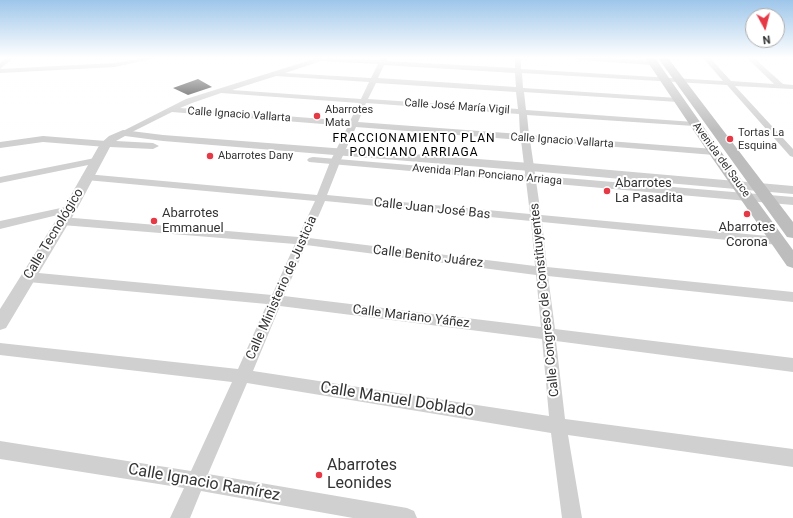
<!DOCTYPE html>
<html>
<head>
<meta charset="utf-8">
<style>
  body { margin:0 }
  #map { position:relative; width:793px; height:518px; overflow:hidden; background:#fff; font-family:Roboto,sans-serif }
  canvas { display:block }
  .north { position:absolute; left:745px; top:8px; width:40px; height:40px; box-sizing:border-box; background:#fff; border:1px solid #adadad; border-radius:50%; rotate:173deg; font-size:11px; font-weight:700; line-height:16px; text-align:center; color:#333 }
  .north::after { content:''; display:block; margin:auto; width:14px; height:18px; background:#e63946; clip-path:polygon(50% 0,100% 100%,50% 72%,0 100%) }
</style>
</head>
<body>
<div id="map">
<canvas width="793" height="518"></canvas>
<div class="north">N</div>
</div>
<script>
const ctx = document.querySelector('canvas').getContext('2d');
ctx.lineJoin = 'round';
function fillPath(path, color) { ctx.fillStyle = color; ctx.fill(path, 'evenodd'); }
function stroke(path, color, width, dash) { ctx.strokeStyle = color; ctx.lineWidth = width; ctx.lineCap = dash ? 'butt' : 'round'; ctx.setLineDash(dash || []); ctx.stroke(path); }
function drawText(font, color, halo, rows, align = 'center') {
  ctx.font = font + ' Roboto,sans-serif'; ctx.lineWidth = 4; ctx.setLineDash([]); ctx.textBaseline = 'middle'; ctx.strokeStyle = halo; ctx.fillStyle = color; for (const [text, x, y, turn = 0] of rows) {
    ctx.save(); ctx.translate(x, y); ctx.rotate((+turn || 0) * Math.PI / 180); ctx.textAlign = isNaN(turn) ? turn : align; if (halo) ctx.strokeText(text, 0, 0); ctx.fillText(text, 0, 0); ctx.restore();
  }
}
const building = new Path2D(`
  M198,79L212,87L188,95L173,88Z`);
const minor = new Path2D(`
  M6,58H13L0,69L115,63L142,58H156L115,67L0,73V63Z
  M317,58L380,60L381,58H387L386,61L515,68V58H521V69L723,81L703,58H710L731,81L774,84L747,58H754L783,84L793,85V89L735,86L793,149V157L790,156L727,85L522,73L523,88L678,98L682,100L678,102L524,92L526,110L694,122L698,124L694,126L527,115L529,135L714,149L719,152L714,155L530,140L541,215L779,237L783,238L785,241L783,244L779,245L542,222L547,267L793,292V302L548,276L555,329L793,358V372L556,341L565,419L793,449V467L568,435L582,518H562L551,433L247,383L208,474L407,508L414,511L417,518H353L201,491L190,518H170L184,488L0,459V441L191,471L232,382L0,355V343L238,369L267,304L28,282L24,280L22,277L24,274L28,272L272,295L295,244L62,225L58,223L57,221L58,219L62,217L298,237L315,201L86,180L81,177L86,174L317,195L330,162L348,126L172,112L126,135L123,136L119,133L186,99ZM321,61L378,64L371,78L285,73ZM384,65L515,73L516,87L378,78ZM276,76L369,82L361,99L232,90ZM376,83L516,92L518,109L368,99ZM221,93L359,103L350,121L180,108L192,103ZM366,103L519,114L520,134L358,122ZM356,127L521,140L530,214L327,195L340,162ZM325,201L531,221L535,266L309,238ZM306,245L536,275L541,327L284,296ZM280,306L542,339L549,416L253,371Z
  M576,58H608L653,61L656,63L653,65L579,60Z
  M43,136L106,141L110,144L106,147L43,142L0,148V142Z
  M95,158L98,159L100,161L98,163L0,183V177Z
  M70,206L74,207L75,209L74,211L0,229V221Z`);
const tertiary = new Path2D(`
  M123,130L163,135L530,163L793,186V194L530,171L163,141L125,136L116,141L153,143L159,146L153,149L110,147L77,209L6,328L0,330V309L63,209L100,144L109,136Z
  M313,157L793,197V205L309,162L307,160L309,158Z`);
const secondary = new Path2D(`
  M645,58H655L719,149L793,250V268L787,266L708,152Z
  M658,58H668L793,222V238L787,237Z`);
const markers = [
  [317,116,4,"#e63946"],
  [730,139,4,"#e63946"],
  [210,156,4,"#e63946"],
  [607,191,4,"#e63946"],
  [747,214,4,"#e63946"],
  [154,221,4,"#e63946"],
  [319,475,4,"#e63946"]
];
const farStreetnames = [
  ["Calle José María Vigil",457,107,4],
  ["Calle Ignacio Vallarta",239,115,4],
  ["Calle Ignacio Vallarta",562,141,4],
  ["Avenida del Sauce",721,160,54],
  ["Avenida Plan Ponciano Arriaga",487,175,5]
];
const farPoinames = [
  ["Abarrotes",325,110],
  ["Mata",325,123],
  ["Tortas La",738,133],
  ["Esquina",738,146],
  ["Abarrotes Dany",218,156]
];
const farNeighbourhoodnames = [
  ["FRACCIONAMIENTO PLAN",414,139],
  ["PONCIANO ARRIAGA",414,153]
];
const poiNames = [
  ["Abarrotes",615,184],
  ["La Pasadita",615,199],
  ["Abarrotes",162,214],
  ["Emmanuel",162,229],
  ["Abarrotes",747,228,"center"],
  ["Corona",747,243,"center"]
];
const streetNames = [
  ["Calle Juan José Bas",432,209,6],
  ["Calle Tecnológico",54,234,-59],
  ["Calle Benito Juárez",428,257,7],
  ["Calle Ministerio de Justicia",282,288,-66],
  ["Calle Congreso de Constituyentes",545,300,-96],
  ["Calle Mariano Yáñez",411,317,7]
];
const nearStreetnames = [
  ["Calle Manuel Doblado",397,400,9],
  ["Calle Ignacio Ramírez",204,483,10]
];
const nearPoinames = [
  ["Abarrotes",327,466],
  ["Leonides",327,484]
];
fillPath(building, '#1a1a1a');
fillPath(minor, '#d0d0d0');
fillPath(tertiary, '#d0d0d0');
fillPath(secondary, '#bdbdbd');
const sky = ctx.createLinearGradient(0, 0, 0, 131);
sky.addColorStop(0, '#9ec6ea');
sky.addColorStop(0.44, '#fff');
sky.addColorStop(1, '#ffffff00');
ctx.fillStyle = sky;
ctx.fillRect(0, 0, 793, 131);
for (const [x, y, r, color] of markers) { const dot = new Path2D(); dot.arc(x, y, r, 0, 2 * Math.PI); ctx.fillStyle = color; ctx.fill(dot); stroke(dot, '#fff', 1.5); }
drawText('11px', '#333', '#fff', farStreetnames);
drawText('11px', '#333', '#fff', farPoinames, 'left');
ctx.letterSpacing = '1px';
drawText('12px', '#000', '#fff', farNeighbourhoodnames);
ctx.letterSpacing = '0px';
drawText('13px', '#333', '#fff', poiNames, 'left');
drawText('13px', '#333', '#fff', streetNames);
drawText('16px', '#333', '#fff', nearStreetnames);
drawText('16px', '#333', '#fff', nearPoinames, 'left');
</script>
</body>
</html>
